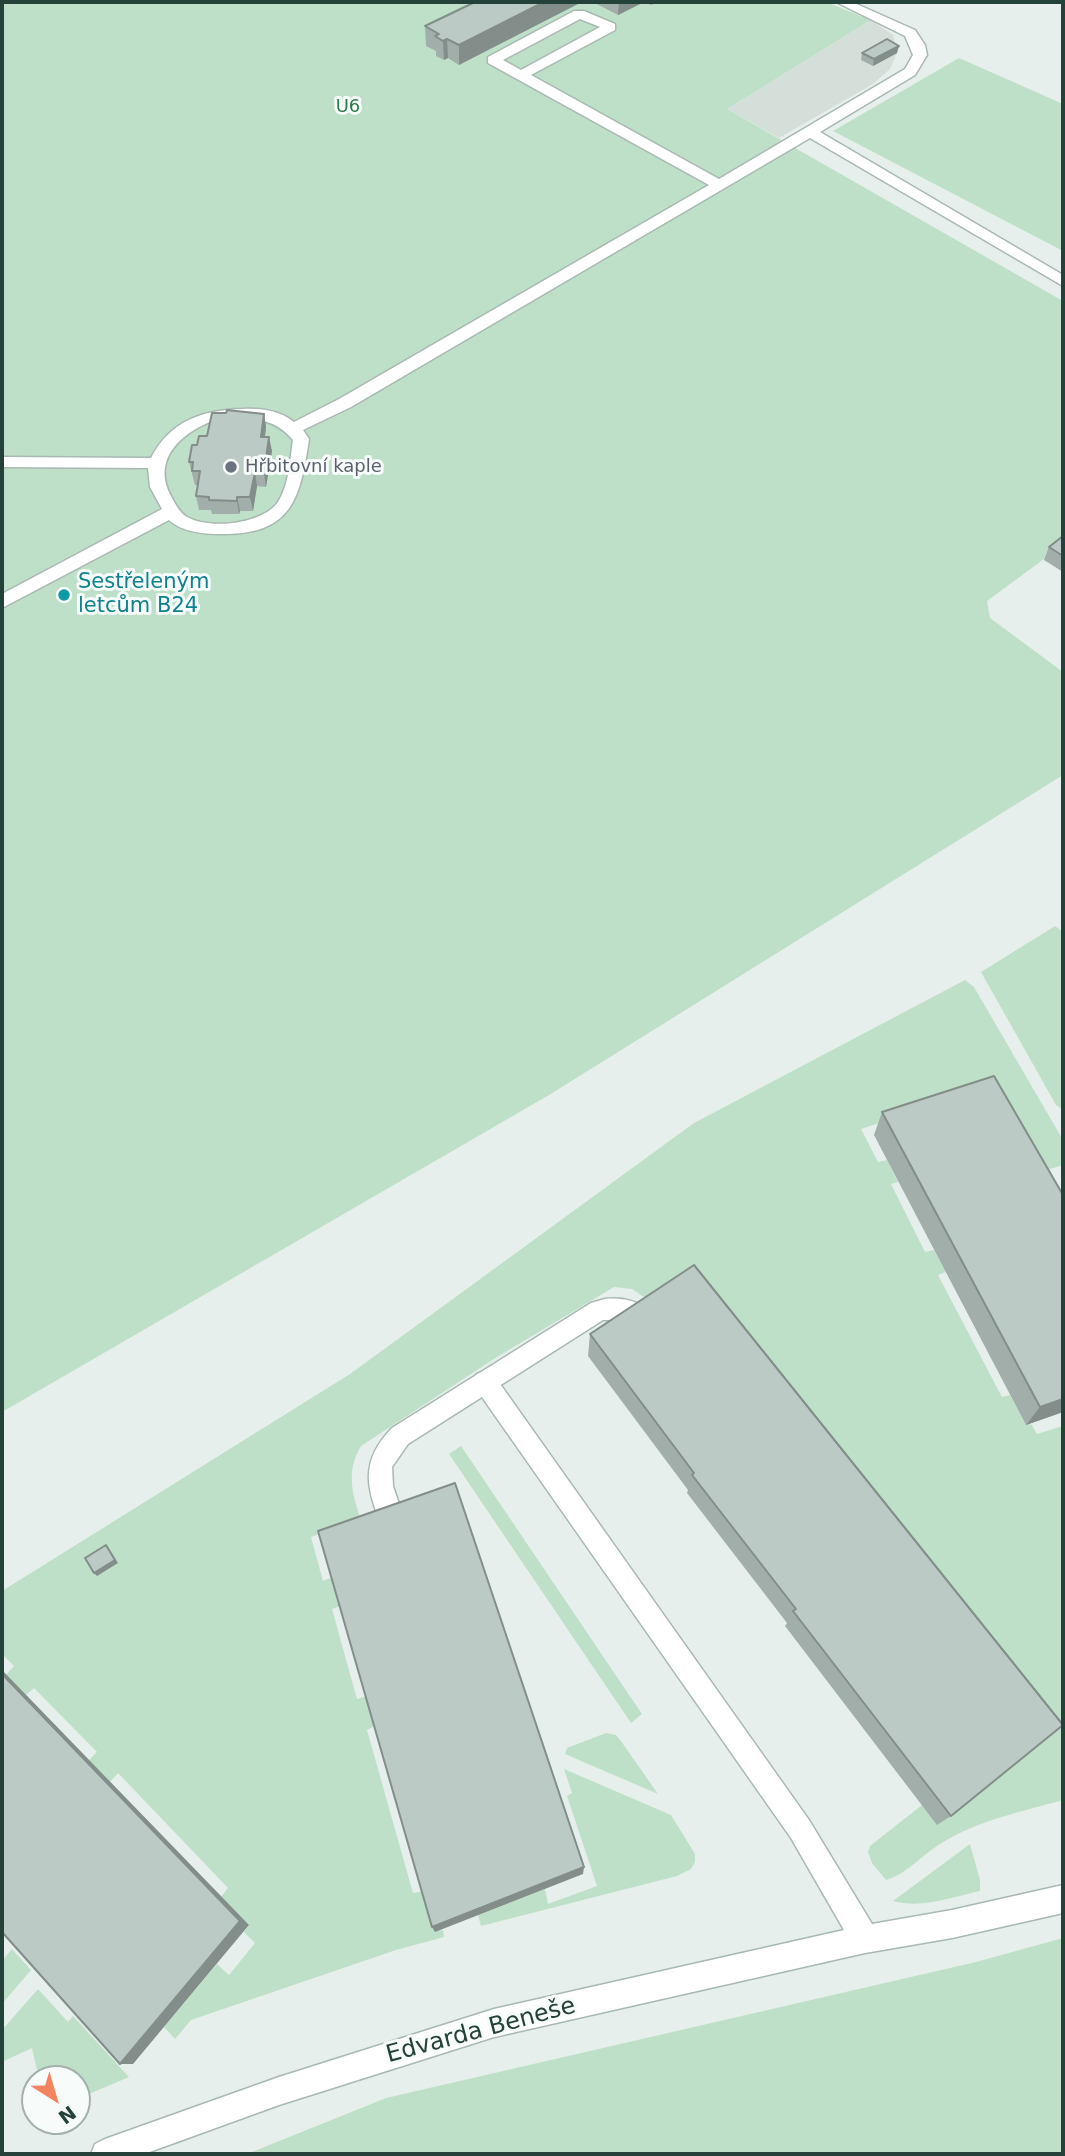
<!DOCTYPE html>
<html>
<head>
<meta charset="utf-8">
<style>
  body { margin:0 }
  #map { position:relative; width:1065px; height:2156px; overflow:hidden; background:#e6efeb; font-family:"DejaVu Sans",sans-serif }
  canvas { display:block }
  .frame { position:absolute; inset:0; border:4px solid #24423a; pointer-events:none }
  .north { position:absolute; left:21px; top:2065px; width:70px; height:70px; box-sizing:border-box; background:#f7fbf9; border:2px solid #a3b1ad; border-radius:50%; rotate:143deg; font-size:19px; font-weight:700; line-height:28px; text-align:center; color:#24423a }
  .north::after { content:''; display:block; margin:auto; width:24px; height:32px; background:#f4845f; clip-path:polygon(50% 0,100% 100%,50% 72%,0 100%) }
</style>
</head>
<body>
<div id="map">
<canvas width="1065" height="2156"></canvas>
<div class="frame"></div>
<div class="north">N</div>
</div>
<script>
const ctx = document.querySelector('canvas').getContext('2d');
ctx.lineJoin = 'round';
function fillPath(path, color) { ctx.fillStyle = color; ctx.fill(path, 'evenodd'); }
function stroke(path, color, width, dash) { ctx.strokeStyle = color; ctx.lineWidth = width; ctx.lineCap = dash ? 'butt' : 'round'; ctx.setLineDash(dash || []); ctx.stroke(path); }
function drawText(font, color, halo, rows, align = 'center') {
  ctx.font = font + ' "DejaVu Sans",sans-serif'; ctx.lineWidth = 6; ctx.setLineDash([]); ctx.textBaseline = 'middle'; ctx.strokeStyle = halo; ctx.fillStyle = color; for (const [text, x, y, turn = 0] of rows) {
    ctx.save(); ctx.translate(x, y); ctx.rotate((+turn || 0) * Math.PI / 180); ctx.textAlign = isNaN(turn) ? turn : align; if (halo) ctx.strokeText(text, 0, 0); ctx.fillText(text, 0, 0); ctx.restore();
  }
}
const built = new Path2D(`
  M871,20L893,35L897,53L890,69L873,84L779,138L727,109Z`);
const green = new Path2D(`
  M2,2H826L871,20L727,109L1063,301V545L987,601L990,618L1063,672V775L549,1095L2,1412Z
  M959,58L1063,104V251L833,131Z
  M1055,926L1063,932V1110L1056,1105L981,972Z
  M965,980L974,987L1063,1140V1165L1027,1176L898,1117L861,1129L878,1162L887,1160L898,1182L891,1184L925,1252L934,1250L946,1272L938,1275L1002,1397L1010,1395L1026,1425L1031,1424L1037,1434L1063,1426V1800C1021,1812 978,1820 940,1844C922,1855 907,1874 886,1880L872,1863L868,1852L870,1846L922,1805L647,1299L632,1289L614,1287L497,1357L361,1446C343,1475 355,1502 365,1532L356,1521L311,1537L323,1581L333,1577L341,1606L332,1609L357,1699L367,1696L376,1725L367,1730L413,1893L424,1891L435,1931L443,1930L444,1937L396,1950L191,2020L175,2039L164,2027L217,1964L229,1975L255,1943L244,1932L249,1925L221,1897L228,1888L118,1773L110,1782L89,1760L97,1752L34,1688L26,1695L6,1675L14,1666L2,1654V1591L350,1374L694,1123Z
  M461,1446L642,1714L631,1723L449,1454Z
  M606,1733L616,1735L621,1741L658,1794L565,1754L567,1748Z
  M564,1769L671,1815L695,1854V1862L691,1869L677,1876L481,1926L478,1915L545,1889L548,1904L597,1886L567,1796L572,1793Z
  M970,1844L980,1880V1891C952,1897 922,1909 893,1901Z
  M1063,1938V2154H247L386,2098L976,1962Z
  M12,1949L31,1970L2,2004V1961Z
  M38,1989L68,2022L73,2016L129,2077L77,2099V2079H39L32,2048L2,2062V2030Z`);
const lane = new Path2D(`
  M836,2H852L915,30L925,45L927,55L915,75L820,132L1063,275V286L810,138L351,407L303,430L309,439C300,501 291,535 220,534C203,534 182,532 169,520L2,608V594L162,509L150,487L148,468L2,467V457L151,458C170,421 202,410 242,409C260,408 279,410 294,422L339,399L709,185L488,63V57L574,11H584L615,24V30L531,75L719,179L905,69L913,55L905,36ZM580,19L600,27L521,70L503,60ZM215,420C244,419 272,414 293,440C290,460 289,485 278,502C263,524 210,530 187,517C180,513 175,504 171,496C151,459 182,432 215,420Z
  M605,1299C623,1297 647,1302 654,1319L651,1327L643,1330L622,1320H603L408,1444L392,1467L393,1486L405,1522L402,1531L393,1534L384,1531C367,1490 358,1463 392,1428L591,1303Z`);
const street = new Path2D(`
  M485,1371L493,1374L809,1820L872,1924L952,1910L1063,1885V1913L952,1938L865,1953L494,2037L279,2105L144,2154H91L95,2144L105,2139L279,2077L494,2009L844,1930L791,1838L477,1390L473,1382L477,1374Z`);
const wall = new Path2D(`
  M475,2L459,65L448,58L444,60L436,56V51L426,46L425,26Z
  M593,2H658L651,5L644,2L618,15Z
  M862,53H897L873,66L861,60Z
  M264,414L266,427L265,437L272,451L266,487L257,486L253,511H240L239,514H212L211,510H199L196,496L198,485H195L189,462L197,445L207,436Z
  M1063,536V572L1044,560L1049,547Z
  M882,1112L1063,1195V1412L1026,1425L874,1135Z
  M590,1334L951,1816L937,1825L785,1626L787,1623L687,1493L688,1490L588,1356Z`);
const shadedWall = new Path2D(`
  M544,2H582L459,65V45Z
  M619,2H644L618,15Z
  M447,39L448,58L444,60L443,41Z
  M899,46L897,53L873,66L874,59Z
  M264,414L266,427L263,451L261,437Z
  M269,437L272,451L266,487L264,473Z
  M255,472L257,486L253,511L250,497Z
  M237,497L240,511L239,514L237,501Z
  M1063,1399V1412L1026,1425L1040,1407Z
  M106,1545L118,1563L97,1576L94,1573Z
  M2,1670L249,1925L133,2064H120L2,1674Z
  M584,1867L583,1874L435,1932L432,1927Z`);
const building = new Path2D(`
  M475,2H544L459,45L447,39L443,41L435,36L439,34L425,26Z
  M887,39L899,46L874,59L862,53Z
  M227,410L264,414L261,437H269L264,473L255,472L250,497H237V501L209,500V497L196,496L200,471H192L193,462H189L192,445H197L199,436H207L212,413H226Z
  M1063,536V556L1049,547Z
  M994,1076L1063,1195V1399L1040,1407L882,1112Z
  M694,1265L1063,1725L951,1816L793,1611L796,1609L692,1475L694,1473L590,1334Z
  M455,1483L584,1867L432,1927L318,1531Z
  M106,1545L115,1560L94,1573L85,1558Z
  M2,1674L240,1921L120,2064L2,1932Z`);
const markers = [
  [231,467,7,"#6b7280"],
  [64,595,7,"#0f9aa8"]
];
const farParknames = [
  ["U6",348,107]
];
const farWorshipnames = [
  ["Hřbitovní kaple",245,467]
];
const cultureNames = [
  ["Sestřeleným",78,583],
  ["letcům B24",78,607]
];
const nearStreetnames = [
  ["Edvarda Beneše",481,2031,-15]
];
fillPath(built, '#d4dfda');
fillPath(green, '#bfe0c8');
stroke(lane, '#a8b8b2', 3);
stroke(street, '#a8b8b2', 3);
fillPath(lane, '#fff');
fillPath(street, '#fff');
fillPath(wall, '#a1aea9');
fillPath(shadedWall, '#838d89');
fillPath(building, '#bbcac4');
stroke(building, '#838d89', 2);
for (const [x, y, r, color] of markers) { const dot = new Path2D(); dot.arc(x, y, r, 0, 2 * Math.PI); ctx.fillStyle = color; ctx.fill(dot); stroke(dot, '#f7fbf9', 2.5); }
drawText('18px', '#2d7a4b', '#f7fbf9', farParknames);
drawText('18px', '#5b616d', '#f7fbf9', farWorshipnames, 'left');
drawText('21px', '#0d838f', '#f7fbf9', cultureNames, 'left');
drawText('24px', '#24423a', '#f7fbf9', nearStreetnames);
</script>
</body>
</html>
